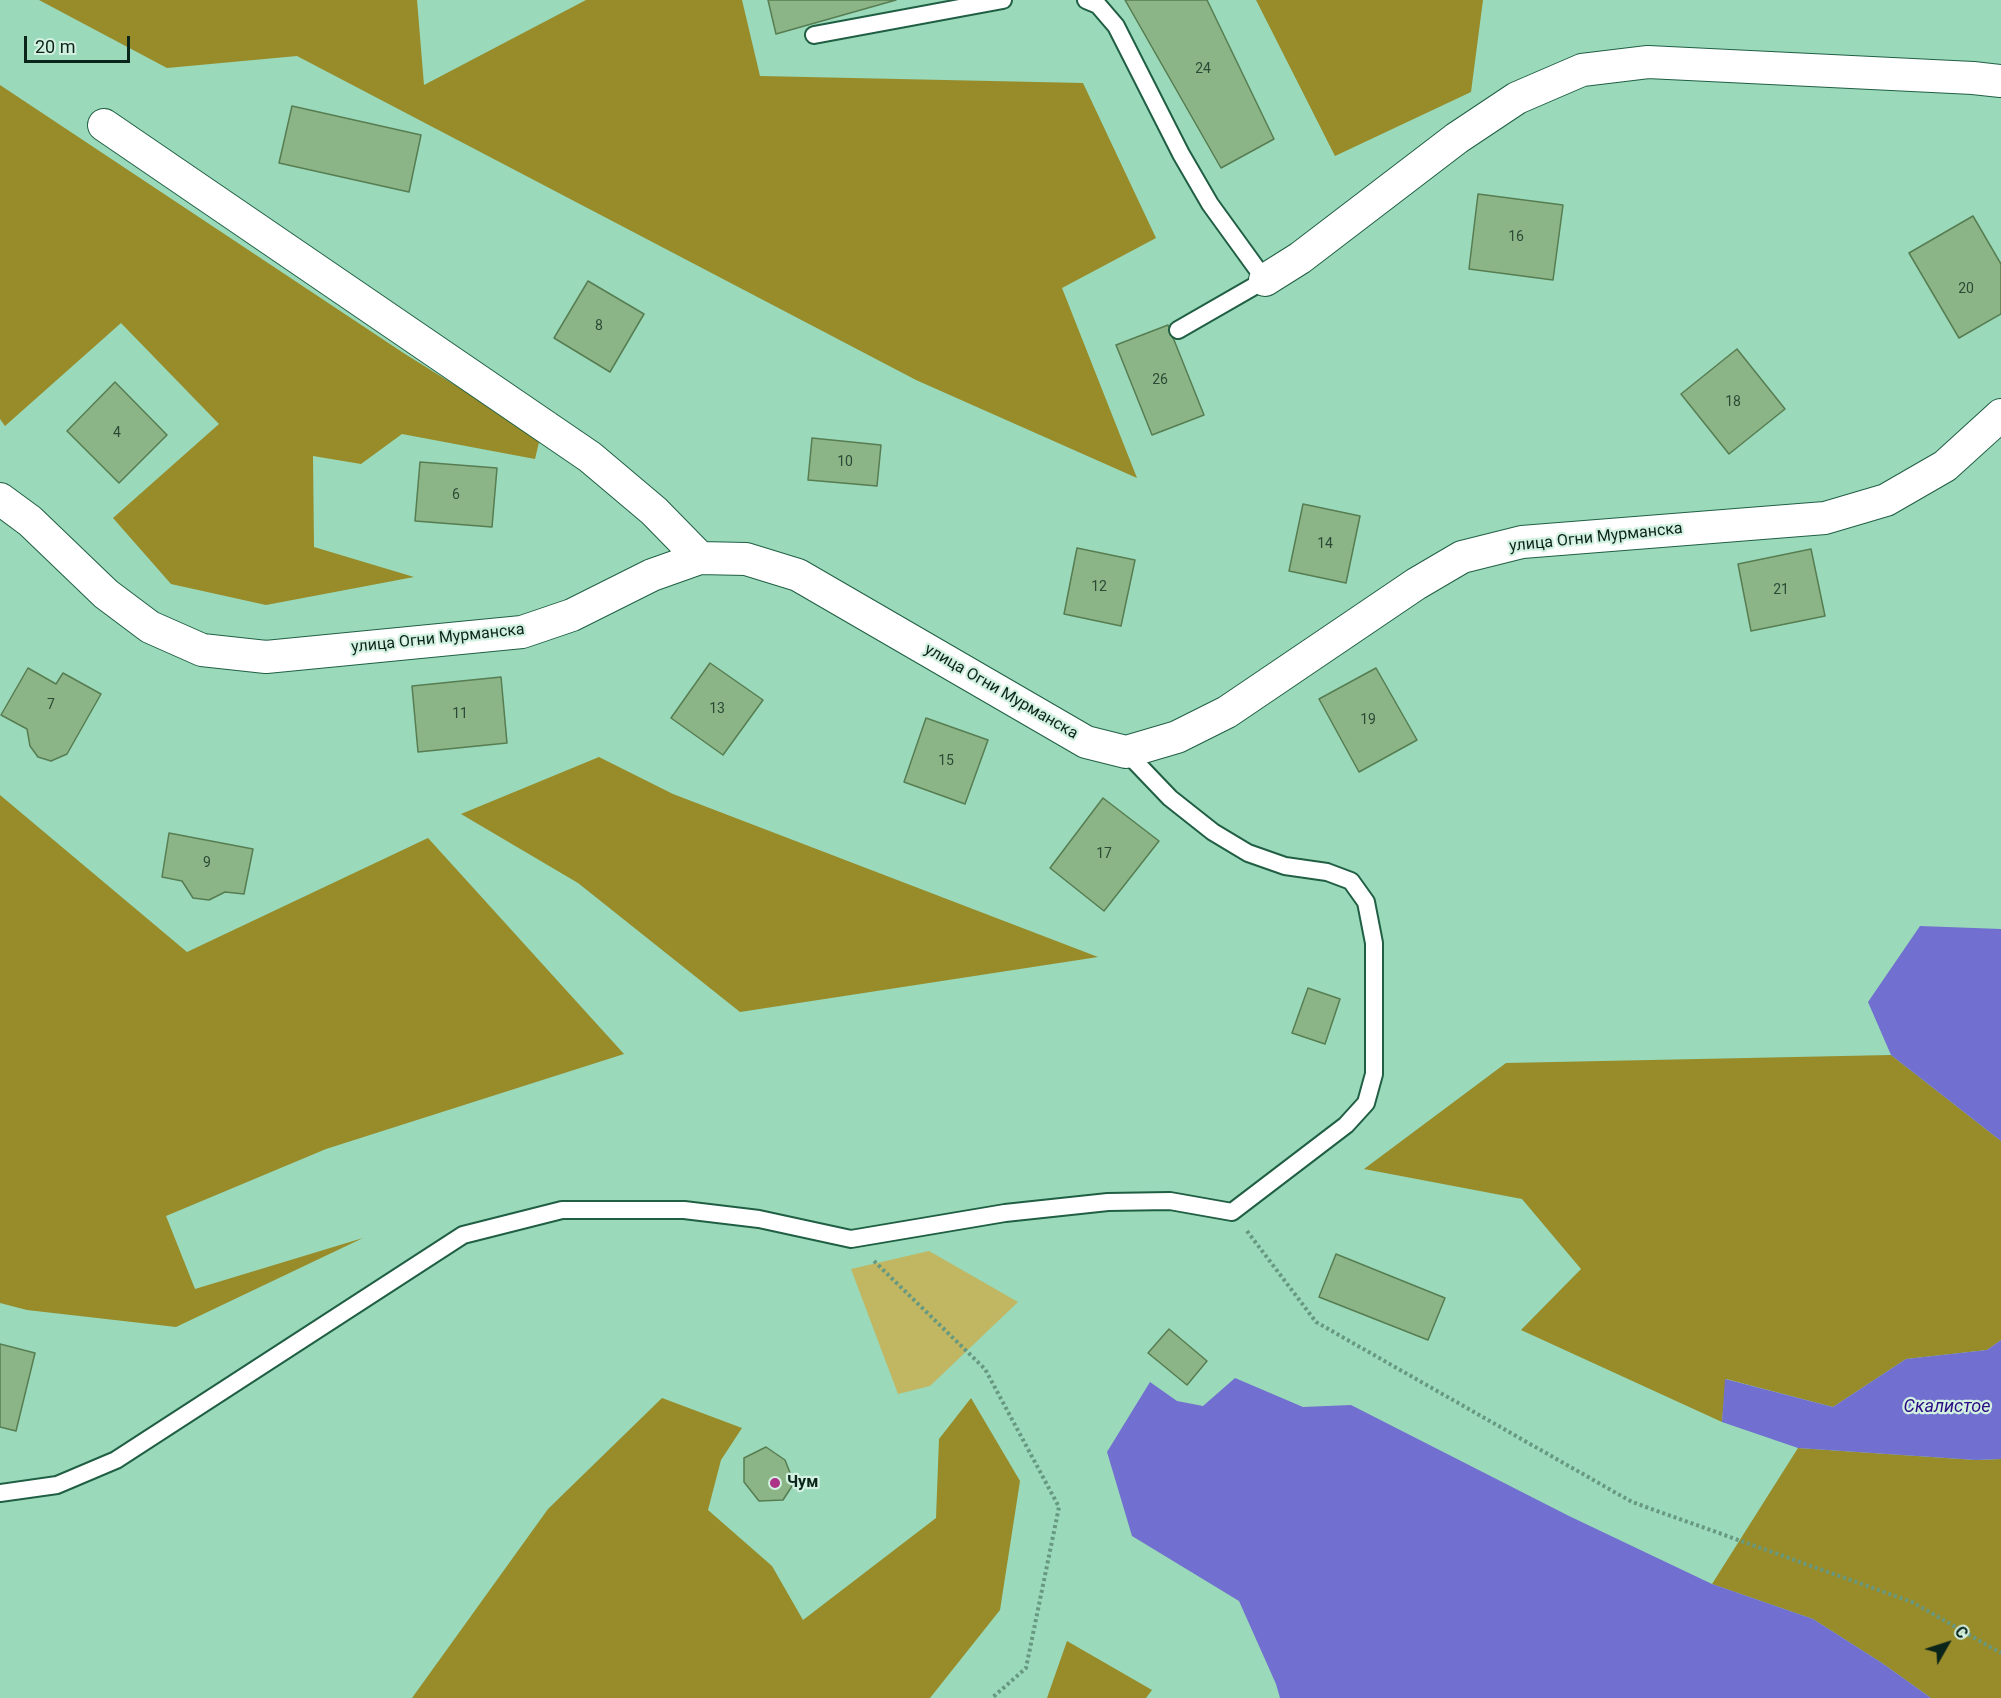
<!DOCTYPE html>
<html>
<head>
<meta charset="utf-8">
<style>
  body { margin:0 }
  #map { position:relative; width:2001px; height:1698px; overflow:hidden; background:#9ad9b9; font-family:Roboto,sans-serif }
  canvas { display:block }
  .north { position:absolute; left:1917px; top:1614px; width:60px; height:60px; -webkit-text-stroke:4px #d3f1e1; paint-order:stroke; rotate:51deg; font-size:16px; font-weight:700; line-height:24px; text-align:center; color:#0b251a }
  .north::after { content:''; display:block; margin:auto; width:21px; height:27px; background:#0b251a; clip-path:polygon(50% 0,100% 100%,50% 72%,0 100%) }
  .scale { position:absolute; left:24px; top:36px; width:106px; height:27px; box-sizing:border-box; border:3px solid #0b251a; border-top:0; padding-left:8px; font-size:18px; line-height:21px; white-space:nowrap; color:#0b251a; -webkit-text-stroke:4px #d3f1e1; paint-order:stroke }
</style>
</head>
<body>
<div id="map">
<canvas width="2001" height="1698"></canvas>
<div class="north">С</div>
<div class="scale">20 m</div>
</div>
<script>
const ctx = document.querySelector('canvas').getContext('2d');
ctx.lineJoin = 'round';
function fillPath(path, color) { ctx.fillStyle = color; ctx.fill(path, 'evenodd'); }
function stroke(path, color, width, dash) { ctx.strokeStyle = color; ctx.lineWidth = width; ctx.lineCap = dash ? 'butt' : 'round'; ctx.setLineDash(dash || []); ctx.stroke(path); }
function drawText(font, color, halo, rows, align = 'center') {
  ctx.font = font + ' Roboto,sans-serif'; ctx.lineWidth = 4.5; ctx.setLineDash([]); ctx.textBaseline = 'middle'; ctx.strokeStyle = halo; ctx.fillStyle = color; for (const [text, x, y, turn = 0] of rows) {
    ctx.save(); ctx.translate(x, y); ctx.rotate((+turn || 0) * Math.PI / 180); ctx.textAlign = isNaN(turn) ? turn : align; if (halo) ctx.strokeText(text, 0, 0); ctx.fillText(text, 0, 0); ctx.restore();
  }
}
const green = new Path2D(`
  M929,1251L1018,1302L930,1386L898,1394L851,1269Z`);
const forest = new Path2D(`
  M39,0H417L424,85L586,0H742L760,76L1083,83L1156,238L1062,288L1137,478L916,380L297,56L167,68Z
  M1256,0H1483L1471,92L1335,156Z
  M0,85L405,354L540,438L535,459L402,434L361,464L313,456L314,547L414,577L266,605L171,584L113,518L219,424L121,323L5,426L0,419Z
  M599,757L673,794L1098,957L740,1012L578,883L461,814Z
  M0,795L187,952L428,838L624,1054L326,1149L166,1216L195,1289L363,1238L176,1327L27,1310L0,1303Z
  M1891,1055L2001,1141V1340L1987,1350L1906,1359L1833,1407L1726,1379L1722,1422L1521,1330L1581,1269L1522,1199L1364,1169L1506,1063Z
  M662,1398L742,1428L721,1460L708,1510L772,1566L803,1620L936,1518L939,1439L971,1398L1020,1481L1000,1610L930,1698H412L548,1509Z
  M1798,1448L1976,1460L2001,1459V1698H1931L1882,1663L1813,1619L1712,1584Z
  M1067,1641L1152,1690L1146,1698H1047Z`);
const water = new Path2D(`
  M1920,926L2001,929V1141L1891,1055L1868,1002Z
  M2001,1340V1459L1976,1460L1798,1448L1722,1422L1725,1379L1833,1407L1906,1359L1987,1350Z
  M1235,1378L1303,1407L1351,1405L1569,1516L1712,1584L1813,1619L1882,1663L1931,1698H1280L1276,1684L1239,1601L1132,1536L1107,1452L1150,1382L1177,1401L1203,1406Z`);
const building = new Path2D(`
  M768,0H896L776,34Z
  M1125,0H1207L1274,139L1221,168Z
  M292,106L421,135L409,192L279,163Z
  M1478,194L1563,205L1553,280L1469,269Z
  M1973,216L2001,264V314L1959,338L1909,253Z
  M588,281L644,314L610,372L554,338Z
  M1168,325L1204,415L1152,435L1116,345Z
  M1737,349L1785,409L1729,454L1681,394Z
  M115,382L167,435L119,483L67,431Z
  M812,438L881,445L877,486L808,480Z
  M420,462L497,468L492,527L415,521Z
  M1303,504L1360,516L1346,583L1289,571Z
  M1077,548L1135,560L1121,626L1064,614Z
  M1811,549L1825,616L1751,631L1738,564Z
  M710,663L763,700L723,755L671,718Z
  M28,668L56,684L63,673L101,694L67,754L51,761L38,757L30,746L27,729L1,715Z
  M1376,668L1417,740L1359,772L1319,699Z
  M501,677L507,743L418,752L412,686Z
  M926,718L988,740L965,804L904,782Z
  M1103,798L1159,841L1104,911L1050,868Z
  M169,833L253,849L244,894L225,892L209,900L193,898L182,881L162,877Z
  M1308,988L1340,999L1325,1044L1292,1033Z
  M1336,1254L1445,1298L1428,1340L1319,1297Z
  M1169,1329L1207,1361L1187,1385L1148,1353Z
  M0,1344L35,1353L16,1431L0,1427Z
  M766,1447L785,1460L794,1483L783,1500L759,1501L744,1482V1458Z`);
const path = new Path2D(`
  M1247,1231L1316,1322L1632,1502L1912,1602L2001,1653
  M874,1261L985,1369L1059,1507L1026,1668L992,1698`);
const lane = new Path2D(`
  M1086,0L1098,5L1116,26L1181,154L1210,204L1265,280L1178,330
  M814,35L1003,0
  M0,1493L57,1485L116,1460L463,1235L562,1210H684L759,1219L851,1239L1005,1213L1108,1202L1170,1201L1232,1212L1346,1125L1366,1103L1374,1074V943L1366,902L1351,881L1327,872L1285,866L1248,853L1213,832L1170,798L1126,752`);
const street = new Path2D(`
  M104,125L590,457L654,511L700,558
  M1265,280L1300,258L1457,138L1517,98L1582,70L1648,62L1973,78L2001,81
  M0,499L30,521L106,594L150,627L202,650L266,657L522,632L572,615L652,575L700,558L746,559L798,575L1086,742L1126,752L1177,737L1227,712L1416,584L1462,557L1522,542L1825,518L1886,500L1945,466L2001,415`);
const markers = [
  [775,1483,6,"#ac3388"]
];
const numberNames = [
  ["24",1203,69],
  ["16",1516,237],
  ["20",1966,289],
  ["8",599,326],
  ["26",1160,380],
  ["18",1733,402],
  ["4",117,433],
  ["10",845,462],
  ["6",456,495],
  ["14",1325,544],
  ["12",1099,587],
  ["21",1781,590],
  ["7",51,705],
  ["13",717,709],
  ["11",460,714],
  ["19",1368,720],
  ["15",946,761],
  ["17",1104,854],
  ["9",207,863]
];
const streetNames = [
  ["улица Огни Мурманска",1596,538,-6],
  ["улица Огни Мурманска",438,639,-6],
  ["улица Огни Мурманска",1001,692,30]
];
const poiNames = [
  ["Чум",787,1483]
];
const waterNames = [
  ["Скалистое",1947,1407]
];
fillPath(green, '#c1b662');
fillPath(forest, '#978b2a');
fillPath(water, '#716fcf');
fillPath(building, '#8cb587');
stroke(building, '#577d52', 1.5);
stroke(lane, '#205f44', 20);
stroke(street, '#205f44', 34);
stroke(path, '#679880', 4, [3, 3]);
stroke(lane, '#fff', 16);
stroke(street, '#fff', 32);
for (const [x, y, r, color] of markers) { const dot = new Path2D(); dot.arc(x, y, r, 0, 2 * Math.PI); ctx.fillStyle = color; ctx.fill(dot); stroke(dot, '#d3f1e1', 2); }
drawText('14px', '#2b4935', null, numberNames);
drawText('16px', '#0b251a', '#d3f1e1', streetNames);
drawText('bold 16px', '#0b251a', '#d3f1e1', poiNames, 'left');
drawText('italic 18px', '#2c0c84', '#d3f1e1', waterNames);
</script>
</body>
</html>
